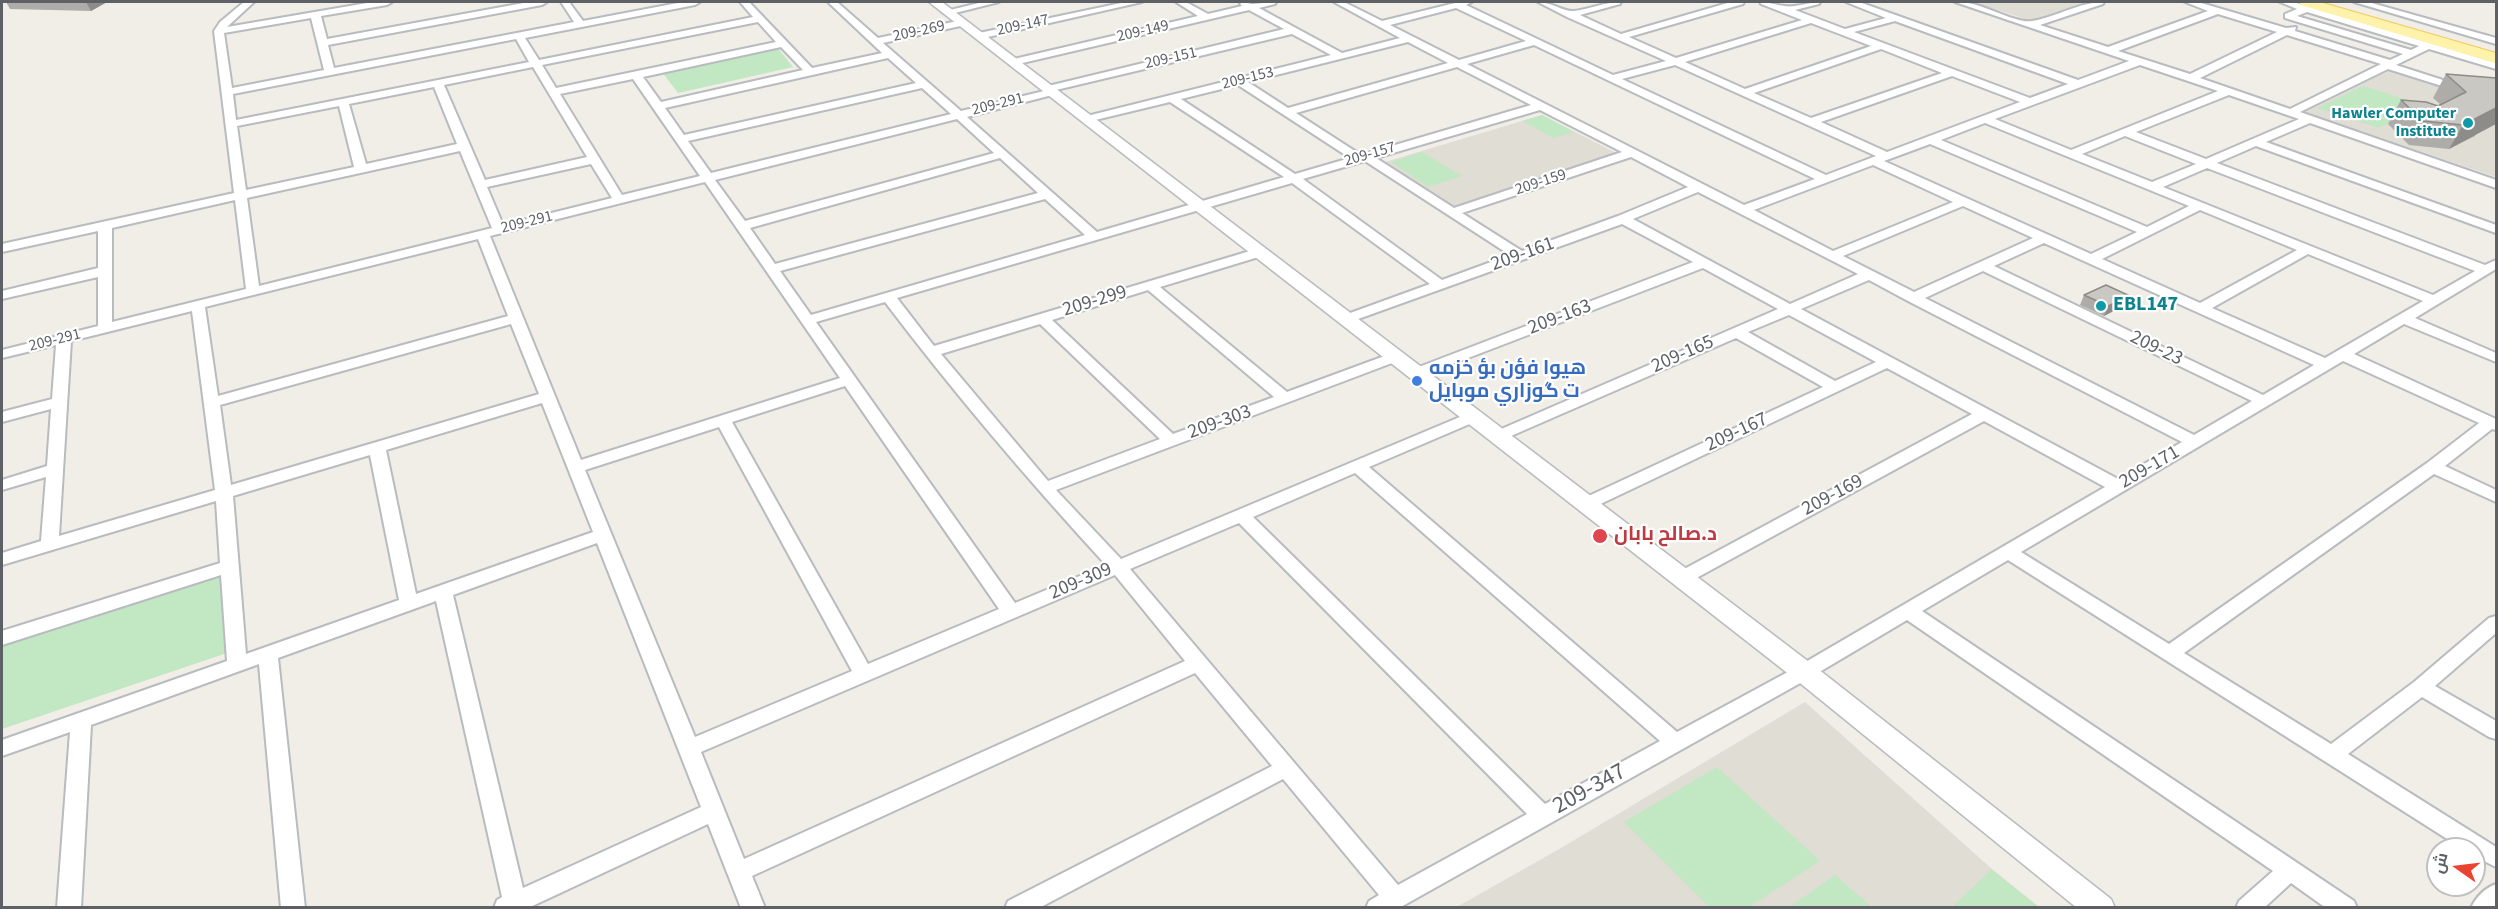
<!DOCTYPE html>
<html>
<head>
<meta charset="utf-8">
<style>
  body { margin:0 }
  #map { position:relative; width:2498px; height:909px; overflow:hidden; background:#f0eee6; font-family:"Source Sans 3",Cairo,sans-serif }
  canvas { display:block }
  .frame { position:absolute; inset:0; border:3px solid #5d6166; pointer-events:none }
  .north { position:absolute; left:2426px; top:837px; width:60px; height:60px; box-sizing:border-box; background:#fff; border:2px solid #bec0c2; border-radius:50%; rotate:284deg; font-size:16px; font-weight:700; line-height:24px; text-align:center; color:#5d6166 }
  .north::after { content:''; display:block; margin:auto; width:21px; height:27px; background:#ea4431; clip-path:polygon(50% 0,100% 100%,50% 72%,0 100%) }
</style>
</head>
<body>
<div id="map">
<canvas width="2498" height="909"></canvas>
<div class="frame"></div>
<div class="north">ش</div>
</div>
<script>
const ctx = document.querySelector('canvas').getContext('2d');
ctx.lineJoin = 'round';
function fillPath(path, color) { ctx.fillStyle = color; ctx.fill(path, 'evenodd'); }
function stroke(path, color, width, dash) { ctx.strokeStyle = color; ctx.lineWidth = width; ctx.lineCap = dash ? 'butt' : 'round'; ctx.setLineDash(dash || []); ctx.stroke(path); }
function drawText(font, color, halo, rows, align = 'center') {
  ctx.font = font + ' "Source Sans 3",Cairo,sans-serif'; ctx.lineWidth = 4.5; ctx.setLineDash([]); ctx.textBaseline = 'middle'; ctx.strokeStyle = halo; ctx.fillStyle = color; for (const [text, x, y, turn = 0] of rows) {
    ctx.save(); ctx.translate(x, y); ctx.rotate((+turn || 0) * Math.PI / 180); ctx.textAlign = isNaN(turn) ? turn : align; if (halo) ctx.strokeText(text, 0, 0); ctx.fillText(text, 0, 0); ctx.restore();
  }
}
const education = new Path2D(`
  M1974,2H2089L2031,21Z
  M2393,69L2496,102V177L2304,112Z
  M1542,115L1616,153L1455,207L1385,162Z
  M1805,702L1992,869L2039,907L1455,908L1561,848Z`);
const green = new Path2D(`
  M777,47L793,67L678,93L661,71Z
  M2363,86L2424,105L2379,128L2317,108Z
  M1542,115L1574,132L1553,138L1522,121Z
  M1422,152L1462,176L1428,187L1391,162Z
  M222,570L230,652L2,729V644Z
  M1717,767L1820,861L1749,907H1709L1624,822Z
  M1992,869V870L2039,907H1952Z
  M1835,875L1872,907H1790Z`);
const minor = new Path2D(`
  M244,2H254L227,27L373,2H392L387,5L321,16L327,39L529,2H547L542,5L328,45L334,68L574,22L561,2H569L583,21L683,2H700L695,5L525,38L539,60L753,17L740,2H749L812,68L882,53L828,2H837L878,38L962,20L967,23L965,25L883,43L961,111L1044,91V87L1284,29L1249,10L1014,65L1009,62L1014,59L1198,16L1176,2H1186L1208,14L1242,6L1240,4L1243,2L1252,4L1276,2L1275,4L1259,8L1342,53L1400,38L1334,2H1344L1382,21L1459,2H1472L1466,5L1613,75L1666,61L1567,17L1538,2C1551,2 1564,12 1574,11C1591,9 1604,2 1621,2L1620,4L1580,15L1621,34L1731,2H1744L1743,4L1629,37L1676,58L1802,20L1761,4L1760,2C1769,2 1776,5 1785,6C1794,8 1809,2 1820,2L1819,4L1795,10L1845,29L1886,18L1846,2H1859L2078,80L2129,61L1955,2C1980,0 2014,24 2032,21C2057,17 2079,2 2104,2L2103,4L2040,25L2108,47L2208,11L2185,2H2198L2286,28L2296,27L2295,31L2390,60L2403,54L2285,18V14L2297,9L2280,2H2293L2496,63V69L2429,49L2396,65L2496,97V103L2388,69L2300,112L2496,180V188L2310,123L2266,142L2496,225V233L2256,146L2217,163L2485,265L2496,260V269L2415,318L2496,353V362L2404,324L2354,354L2496,419V430L2492,429L2445,466L2496,490V502L2434,474L2184,653L2331,744L2414,682L2489,618L2496,616V633L2435,686L2496,721V739L2489,737L2422,697L2348,754L2496,847V867L2474,856V849H2463L2008,560L1922,611L2354,901L2357,908H2326L2291,883L2264,908H2236L2239,901L2273,871L1907,620L1811,677L1399,908H1366L1369,901L1379,895L1283,779L1039,908H1005L1008,901L1272,766L1195,673L752,876L765,908H741L708,824L528,908H494L497,900L502,897L436,601L278,658L305,908H281L259,664L91,725L81,908H57L70,732L2,756V740L227,661L221,575L2,645V631L220,563L216,501L2,565V553L41,541L46,477L2,490V480L47,466L51,409L2,422V412L52,399L56,345L2,358V350L98,326V277L2,299V291L98,268V231L2,252V244L234,193L214,31L220,22ZM1456,8L1526,41L1459,60L1390,25ZM2307,12L2419,46L2411,50L2297,16ZM2218,14L2277,32L2190,74L2118,51ZM311,18L324,70L232,88L224,33ZM1895,21L2068,84L2030,98L1854,32ZM758,22L776,42L556,88L542,65ZM1811,23L1871,46L1745,89L1685,62ZM1292,34L1331,55L1083,117L1081,119L1087,122L1170,102L1284,177L1097,232L967,117L1056,94V90ZM2287,35L2381,64L2290,109L2200,78ZM516,39L529,62L236,120L233,94ZM1408,42L1448,63L1288,108L1248,82ZM1534,45L1815,179L1744,205L1467,64ZM781,47L803,70L661,102L643,77ZM1881,49L1942,73L1811,118L1754,93ZM888,58L916,83L684,135L665,108ZM1675,65L1876,156L1826,175L1622,79ZM2140,65L2218,91L2071,150L1995,119ZM533,67L587,157L485,180L444,85ZM1457,67L1531,105L1361,155L1296,113ZM1952,76L2020,102L1887,152L1821,122ZM633,79L700,176L622,195L560,94ZM1238,85L1350,158L1295,174L1181,99ZM434,87L457,144L366,164L349,104ZM922,88L951,114L711,173L688,141ZM2229,95L2299,119L2206,159L2136,132ZM339,106L354,167L246,190L237,126ZM1540,110L1622,152L1454,208L1376,158ZM957,119L994,153L745,221L715,180ZM1985,123L2189,206L2147,227L1941,140ZM2125,136L2196,164L2152,182L2082,154ZM1930,144L2137,232L2091,254L1884,161ZM460,151L492,228L259,286L247,198ZM1631,157L1688,187L1618,216L1522,251L1462,213ZM1000,158L1038,193L775,264L750,228ZM1365,161L1510,255L1442,280L1303,179ZM591,164L612,198L503,225L487,187ZM1873,165L1953,202L1833,251L1754,210ZM2207,168L2475,271L2433,295L2163,187ZM705,182L840,378L581,460L490,236ZM1292,183L1430,284L1342,316L1340,319L1342,322L1347,323L1622,224L1693,262L1411,370L1408,373L1411,376H1421L1703,268L1778,309L1492,433L1490,436L1492,439H1504L1736,338L1823,387L1580,500L1577,504L1580,508H1592L1887,368L1972,414L1675,574L1673,578L1675,582L1682,584L1689,582L1984,421L2105,487L1797,667L1677,732L1369,467L1479,420L1481,417L1479,414H1467L1121,559L1056,490L1400,360L1403,357L1400,354H1390L1287,392L1160,287L1265,255L1267,252L1265,249L1260,248L934,346L897,298ZM1698,192L1858,274L1790,304L1633,219ZM1045,199L1085,235L811,315L780,271ZM235,200L246,289L112,322V228ZM1963,206L2033,238L1914,292L1843,256ZM2200,210L2297,250L2200,303L2102,259ZM478,239L508,316L218,396L205,307ZM2044,243L2314,365L2263,395L1994,266ZM2308,254L2423,301L2325,358L2212,308ZM1983,271L2252,401L2194,435L1925,298ZM1869,280L1908,301L2182,442L2118,479L1801,309ZM1148,290L1274,397L1173,434L1052,320ZM885,302C954,393 1028,480 1106,565L1015,603L816,322ZM192,311L215,490L59,536L71,341ZM1789,315L1876,362L1835,381L1748,332ZM511,324L539,394L231,485L220,405ZM1040,324L1160,439L1048,481L941,354ZM2343,361L2479,423L2427,463L2169,644L2021,552ZM845,386L999,609L868,664L732,422ZM542,403L593,532L416,594L386,450ZM719,427L852,671L695,737L585,470ZM370,455L399,600L246,654L233,496ZM1355,473L1660,741L1545,804L1253,517ZM1239,523L1527,814L1398,885L1130,569ZM597,543L701,807L523,888L453,595ZM1115,575L1185,661L744,859L701,752Z
  M983,2H999L947,15L942,12Z
  M1126,2H1142L979,39L974,36L979,33Z
  M2354,2H2368L2496,38V44Z
  M2496,884V908H2471C2476,897 2485,888 2496,884Z`);
const tertiary = new Path2D(`
  M929,2H942L1813,665L2111,899L2115,908H2077L1795,679Z`);
const primary = new Path2D(`
  M2299,2H2320L2496,53V63L2301,5Z`);
const wall = new Path2D(`
  M6,2H107L91,11L10,9Z
  M2446,74L2496,78L2475,136L2449,149L2409,145L2388,124L2401,100L2438,106L2440,104L2433,98Z
  M2084,295L2130,296L2125,305L2104,316L2080,305Z`);
const shadedWall = new Path2D(`
  M86,2H107L91,11Z
  M2496,108V124L2449,149L2463,125Z
  M2130,296L2125,305L2104,316L2108,306Z`);
const building = new Path2D(`
  M2446,74L2496,78V108L2463,125L2423,121L2401,100L2426,102L2438,106L2466,92Z
  M2106,285L2130,296L2108,306L2084,295Z`);
const markers = [
  [2468,123,6,"#0f9aa8"],
  [2101,306,6,"#0f9aa8"],
  [1417,381,6,"#3f7fe0"],
  [1600,536,8,"#e0444e"]
];
const farStreetnames = [
  ["209-147",1023,26,-12],
  ["209-269",919,32,-12],
  ["209-149",1143,32,-13],
  ["209-151",1171,59,-13],
  ["209-153",1248,79,-14],
  ["209-291",998,105,-14],
  ["209-157",1370,155,-16],
  ["209-159",1541,183,-18],
  ["209-291",527,223,-14],
  ["209-291",55,341,-14]
];
const farCulturenames = [
  ["Hawler Computer",2456,114],
  ["Institute",2456,132]
];
const streetNames = [
  ["209-161",1523,255,-20],
  ["209-299",1095,302,-17],
  ["209-163",1560,318,-21],
  ["209-23",2156,349,26],
  ["209-165",1683,355,-24],
  ["209-303",1220,423,-20],
  ["209-167",1737,433,-25],
  ["209-171",2150,468,-30],
  ["209-169",1833,496,-28],
  ["209-309",1081,582,-23]
];
const cultureNames = [
  ["EBL147",2113,306]
];
const shopNames = [
  ["هيوا فؤن بؤ خزمه",1429,370],
  ["ت گوزاري موبايل",1429,393]
];
const healthNames = [
  ["د.صالح بابان",1614,536]
];
const nearStreetnames = [
  ["209-347",1590,790,-29]
];
fillPath(education, '#e0ddd4');
fillPath(green, '#c2e7c3');
stroke(minor, '#b8bbbf', 4);
stroke(tertiary, '#b8bbbf', 3);
stroke(primary, '#f2cb5c', 2);
fillPath(minor, '#fff');
fillPath(tertiary, '#fff');
fillPath(primary, '#fff3ab');
fillPath(wall, '#aeaca8');
fillPath(shadedWall, '#8d8c88');
fillPath(building, '#cac8c3');
stroke(building, '#8d8c88', 1.5);
for (const [x, y, r, color] of markers) { const dot = new Path2D(); dot.arc(x, y, r, 0, 2 * Math.PI); ctx.fillStyle = color; ctx.fill(dot); stroke(dot, '#fff', 2); }
drawText('16px', '#5d6166', '#fff', farStreetnames);
drawText('bold 16px', '#0d838f', '#fff', farCulturenames, 'right');
drawText('20px', '#5d6166', '#fff', streetNames);
drawText('bold 20px', '#0d838f', '#fff', cultureNames, 'left');
drawText('bold 20px', '#366cbe', '#fff', shopNames, 'left');
drawText('bold 20px', '#be3a42', '#fff', healthNames, 'left');
drawText('24px', '#5d6166', '#fff', nearStreetnames);
</script>
</body>
</html>
